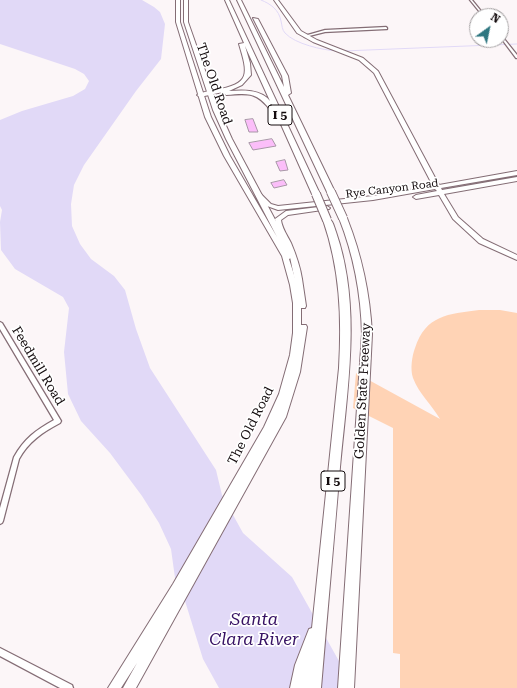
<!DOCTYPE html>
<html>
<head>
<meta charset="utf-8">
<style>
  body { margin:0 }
  #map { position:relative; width:517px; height:688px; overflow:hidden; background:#fcf6f8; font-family:"Roboto Serif",serif }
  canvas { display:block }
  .north { position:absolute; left:469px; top:8px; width:40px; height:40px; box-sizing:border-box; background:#fff; border:1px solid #a19e9f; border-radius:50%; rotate:33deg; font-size:11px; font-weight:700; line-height:16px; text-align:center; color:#140c0e }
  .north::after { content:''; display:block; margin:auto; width:14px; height:18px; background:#2e7680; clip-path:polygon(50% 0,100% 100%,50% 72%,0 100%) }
</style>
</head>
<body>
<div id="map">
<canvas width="517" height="688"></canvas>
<div class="north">N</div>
</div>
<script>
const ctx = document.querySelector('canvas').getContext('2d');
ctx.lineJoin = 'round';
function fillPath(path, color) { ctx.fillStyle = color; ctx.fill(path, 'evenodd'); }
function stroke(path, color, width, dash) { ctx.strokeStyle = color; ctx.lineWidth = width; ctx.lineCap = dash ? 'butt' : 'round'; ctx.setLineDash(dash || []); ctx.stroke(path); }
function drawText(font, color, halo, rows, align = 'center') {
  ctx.font = font + ' "Roboto Serif",serif'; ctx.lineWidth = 3.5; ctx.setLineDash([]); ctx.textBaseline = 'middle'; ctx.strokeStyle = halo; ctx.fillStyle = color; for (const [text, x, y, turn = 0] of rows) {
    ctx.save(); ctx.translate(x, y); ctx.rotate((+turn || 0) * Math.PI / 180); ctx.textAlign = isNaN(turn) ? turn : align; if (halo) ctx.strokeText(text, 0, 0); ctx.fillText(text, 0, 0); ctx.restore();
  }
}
const green = new Path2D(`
  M479,310H500L517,313V688H400V654L393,653V428L353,408L356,373L440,419C432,405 419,394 413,378C410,369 412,356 415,348C426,315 448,314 479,310Z`);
const water = new Path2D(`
  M0,0H142L154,7L160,12L165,24L161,59L136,91L84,165L74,185L71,204L72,226L80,244L91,259L114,276L125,290L136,329L150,368L216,470L222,495L243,533L292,577L354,688H219L203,659L185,601L175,578L171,549L159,523L142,496L110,453L81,421L68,394L64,352L69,308L63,297L15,269L1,250L0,222L2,210L0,206V120L22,111L73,96L85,89L89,81L84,74L75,69L0,44Z`);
const stream = new Path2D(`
  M261,0C271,4 279,10 281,21C282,25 282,30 285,33C295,44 322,50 337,51
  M343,51L517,44`);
const building = new Path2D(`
  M253,119L258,132H249L245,120Z
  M272,139L276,146L253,150L249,143Z
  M285,160L288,170L280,171L276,162Z
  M284,180L287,185L274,188L271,183Z`);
const street = new Path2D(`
  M470,0H472L485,16H483Z
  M386,27L387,28V29L325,32L305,37L304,36L325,30Z
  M501,35L517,55V58H516L501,38Z
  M0,322L2,323L61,421L60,423C43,432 28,442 19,459L3,521L2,523L0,524V508L14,457C24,439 36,430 54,420L0,329Z
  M0,648L72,685L73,688H60L0,656Z`);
const secondary = new Path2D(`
  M274,0H278L301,31L317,40L363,58L378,71L439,185L517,171V175L441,188L442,190L517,177V181L444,194L458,217L483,239L517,255V260L479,243L453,219L439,195L416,199L413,197L416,195L437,191L435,189L373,200L278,210L267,206L257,196V194H261L271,204L278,206L373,196L433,186L374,73L359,60L313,42L297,33Z
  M327,206L330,208L329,209L288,215L281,220C282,228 287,235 291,243C296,255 300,266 302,279L298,281H295L290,257L277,229L275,219L286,211Z`);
const primary = new Path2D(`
  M176,0H180V22L211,117L230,156L277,237L226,139L213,110L184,22V0H188V22L219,110L232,139L279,227L293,257L289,259L295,278L298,277L302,279L306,306L305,308H301V325H306L307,327L300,372L286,417L136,688H123L137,663L121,688H108L173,584L264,427L279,394L290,355L293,333V303L290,285L282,256L224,156L205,117L176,22Z`);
const highway = new Path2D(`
  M225,0H229L320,194L319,196H316L312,194L275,111H271C257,92 249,93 226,95L223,92L200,97L197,95C202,92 209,91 215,90C251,84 248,74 239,44L244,43ZM245,46L270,101C261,89 243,90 229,91L242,85L251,75L250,63Z
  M237,0H241L284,87L282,76L253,18L258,19L288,76L291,93L288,95L335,192L334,194H328L327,192Z
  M340,216H343L347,218C362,256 370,294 372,334L354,688H338L362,334C361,294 354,256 339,218Z
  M324,218H327C333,219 334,227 336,232C362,307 347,390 340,467C334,541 327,614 321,688H290L295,665L309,629L312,628L339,368C342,317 340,269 323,220Z`);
const highwayBridge = new Path2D(`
  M331,192L343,218
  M316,194L327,220`);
const farStreetnames = [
  ["Rye Canyon Road",392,189,-7]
];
const shields = [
  [280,115,24],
  [333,481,24]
];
const shieldNames = [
  ["I 5",280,115],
  ["I 5",333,481]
];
const streetNames = [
  ["The Old Road",214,84,71],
  ["Feedmill Road",38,366,59],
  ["Golden State Freeway",363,391,-87],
  ["The Old Road",251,426,-63]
];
const nearWaternames = [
  ["Santa",254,620],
  ["Clara River",254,640]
];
fillPath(green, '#ffd3b5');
fillPath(water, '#e1d9f7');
stroke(stream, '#e1d9f7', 1);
fillPath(building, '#fbbef9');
stroke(building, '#a897a7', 1);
stroke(street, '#846d75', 2.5);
stroke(secondary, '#846d75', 2);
stroke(primary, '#846d75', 2);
stroke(highway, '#846d75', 2);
fillPath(street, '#fff');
fillPath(secondary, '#fff');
fillPath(primary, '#fff');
fillPath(highway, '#fff');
stroke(highwayBridge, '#846d75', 10, []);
stroke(highwayBridge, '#fff', 8);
drawText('11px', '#140c0e', '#fff', farStreetnames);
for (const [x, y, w] of shields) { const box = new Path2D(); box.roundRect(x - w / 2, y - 10, w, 20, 3); ctx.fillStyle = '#fff'; ctx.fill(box); stroke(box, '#140c0e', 1); }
drawText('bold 12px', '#140c0e', null, shieldNames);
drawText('13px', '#140c0e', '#fff', streetNames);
drawText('italic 17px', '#361163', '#fff', nearWaternames);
</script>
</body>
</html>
